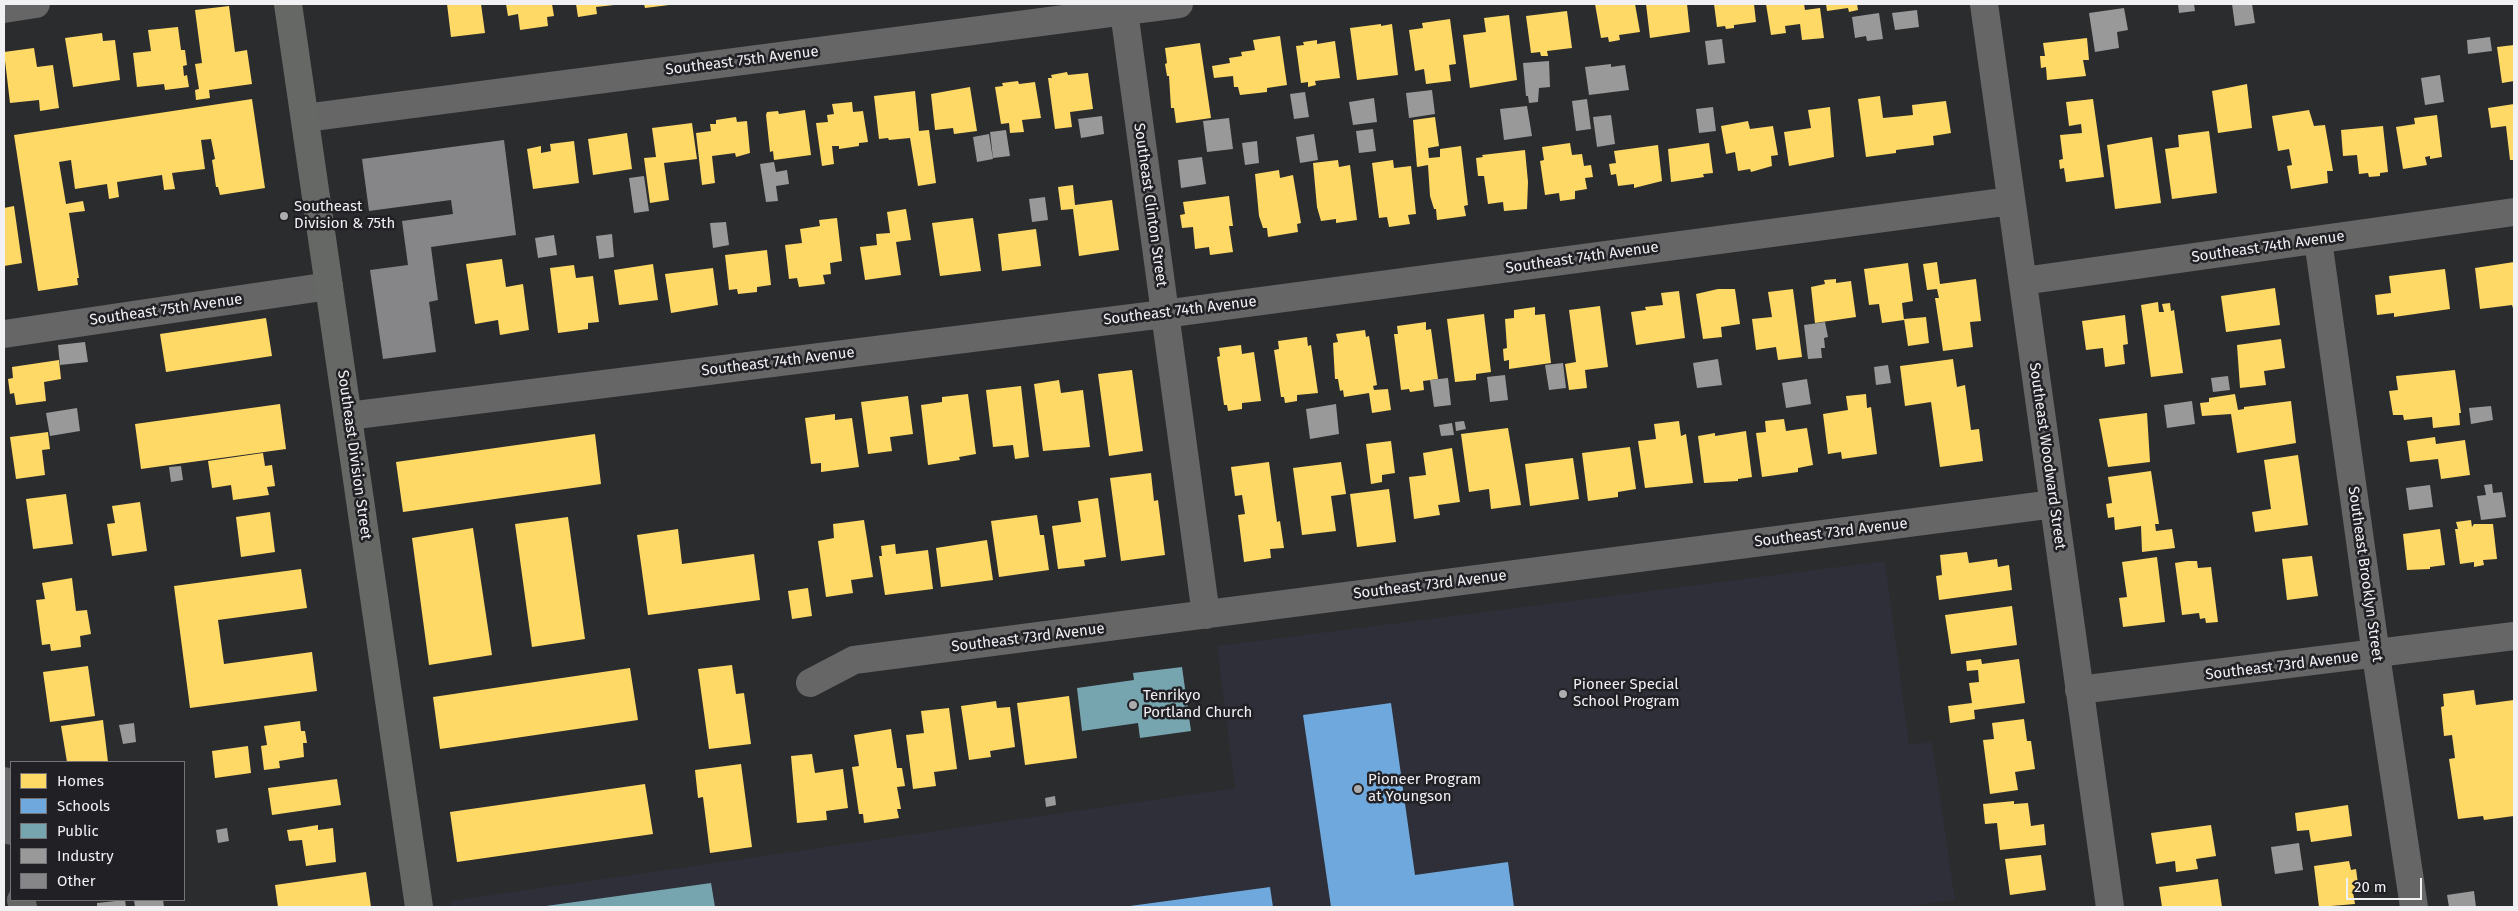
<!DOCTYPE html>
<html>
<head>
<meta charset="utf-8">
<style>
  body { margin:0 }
  #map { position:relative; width:2518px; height:911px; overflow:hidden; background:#2b2c2e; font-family:"Fira Sans",sans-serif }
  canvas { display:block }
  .frame { position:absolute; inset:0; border:5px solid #f1f1f4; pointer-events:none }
  .legend { position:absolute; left:10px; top:761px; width:175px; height:140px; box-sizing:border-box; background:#212125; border:1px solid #747478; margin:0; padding:6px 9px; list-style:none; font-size:15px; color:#f1f1f4 }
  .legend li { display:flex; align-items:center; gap:10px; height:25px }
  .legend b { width:25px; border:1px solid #747478 }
  .scale { position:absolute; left:2346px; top:878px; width:76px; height:22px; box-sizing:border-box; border:2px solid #f1f1f4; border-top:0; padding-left:6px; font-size:15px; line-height:18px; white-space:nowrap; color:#f1f1f4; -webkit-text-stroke:4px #212125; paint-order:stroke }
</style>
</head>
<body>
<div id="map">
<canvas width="2518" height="911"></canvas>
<div class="frame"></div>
<ul class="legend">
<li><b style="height:14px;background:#ffd966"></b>Homes</li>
<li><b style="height:14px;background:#6fa8dc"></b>Schools</li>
<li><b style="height:14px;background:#76a5af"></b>Public</li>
<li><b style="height:14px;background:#999"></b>Industry</li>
<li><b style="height:14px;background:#868688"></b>Other</li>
</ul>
<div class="scale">20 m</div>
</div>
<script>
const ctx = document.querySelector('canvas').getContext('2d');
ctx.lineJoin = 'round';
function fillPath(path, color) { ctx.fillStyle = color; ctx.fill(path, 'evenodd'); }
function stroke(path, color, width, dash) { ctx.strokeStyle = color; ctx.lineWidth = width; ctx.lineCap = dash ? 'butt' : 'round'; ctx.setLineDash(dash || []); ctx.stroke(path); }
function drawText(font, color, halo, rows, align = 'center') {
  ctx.font = font + ' "Fira Sans",sans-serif'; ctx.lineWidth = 5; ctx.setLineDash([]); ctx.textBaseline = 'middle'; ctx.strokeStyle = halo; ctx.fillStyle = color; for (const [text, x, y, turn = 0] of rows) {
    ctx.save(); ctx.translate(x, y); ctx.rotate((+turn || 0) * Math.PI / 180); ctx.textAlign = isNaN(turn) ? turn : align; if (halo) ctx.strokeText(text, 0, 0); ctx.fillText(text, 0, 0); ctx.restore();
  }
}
const built = new Path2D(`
  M1885,561L1909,745L1932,742L1955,900L1902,907H451L450,901L1235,788L1217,646Z`);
const homes = new Path2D(`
  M447,4H481L485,33L451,37Z
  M506,4H552L554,16L547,17L548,26L520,30L518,14L508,16Z
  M576,4H614V5L596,7L597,14L578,17Z
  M644,4H669V5L645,8Z
  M1595,4H1635L1640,32L1619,35L1620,40L1609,42L1608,37L1601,38Z
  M1646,4H1687L1690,32L1650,38Z
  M1714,4H1754L1756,22L1734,25V28L1726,29L1725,26L1717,27Z
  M1766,4H1804L1805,10L1820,8L1824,38L1802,40L1800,24L1785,26L1786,33L1771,35Z
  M1826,4H1857L1858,10L1849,12L1848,8L1827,11Z
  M229,6L235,52L247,50L252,84L209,90L210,98L196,100L195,90L199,89L195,64L202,63L195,10Z
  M1567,11L1572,48L1547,51L1548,56H1541L1540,52L1531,53L1526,16Z
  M1509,15L1517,80L1470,88L1463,35L1486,32L1484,18Z
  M1450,19L1456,64L1449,65L1451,81L1426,84L1424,69L1415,71L1409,30L1423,28L1422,23Z
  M1381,24V26L1392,24L1398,75L1357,80L1350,28Z
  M178,27L181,50H185L187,65L183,66L184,76L187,75L189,87L165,90L164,84L137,87L133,53L151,51L148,30Z
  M102,33L103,41L115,40L120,80L73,87L65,38Z
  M1280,36L1287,85L1267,88V92L1240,95L1238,87H1234L1233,76L1214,78L1212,66L1230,63L1229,58L1242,56L1241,52L1255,50L1253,40Z
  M2087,38L2089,60H2083L2086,76L2047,80L2046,67L2041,68L2040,56H2045L2043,43Z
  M1317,40V44L1335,41L1340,78L1315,81L1316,85L1308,87V82L1301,83L1296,46L1304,45L1303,42Z
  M1200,43L1211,118L1176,123L1174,108H1171L1169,76H1167L1165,64L1167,63L1165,48Z
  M2514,45V81L2502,83L2497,47Z
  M34,48L37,67L53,65L59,108L40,111L39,100L10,103L4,52Z
  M1067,72L1068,75L1088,73L1093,109L1070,112L1072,127L1055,129L1048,78H1052L1051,75Z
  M1018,81L1019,84L1035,82L1041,118L1022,120L1024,132L1010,133L1009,123L1001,124L995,87L1003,86L1002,83Z
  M2247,84L2252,128L2218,133L2212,91Z
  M970,87L977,131L954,134L953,128L935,130L931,94Z
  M915,91L919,131L929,130L936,183L918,186L910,138L889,140L888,138L879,139L874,96Z
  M1880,96L1883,118L1913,115L1912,105L1946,101L1951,133L1933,136L1934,145L1896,150V153L1866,157L1858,99Z
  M252,99L265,188L220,195L218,187H216L212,160L215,159L211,139L201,140L205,169L172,173L175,189L164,190L162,175L117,182L119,197L109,199L107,184L75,189L71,160L59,162L66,204L83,201L85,211L69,213L79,278H77L78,285L38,291L14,135Z
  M2093,99L2104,177L2066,182L2064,168L2060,169L2059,160L2063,159L2060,135L2082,133L2081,124L2069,126L2066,102Z
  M852,102L853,112L863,111L868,142L859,143V146L839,149V146H832L834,164L822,166L816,123L828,122L827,115L834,114L832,104Z
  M2514,104V160H2510L2506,126L2491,128L2488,108Z
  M1830,107L1834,157L1789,166L1784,132L1811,128L1808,110Z
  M805,110L811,155L774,160L773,151L770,152L766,115L767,112L778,111L779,114Z
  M2309,110L2314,126L2325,125L2333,171H2327L2328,183L2291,189L2287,166L2292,165L2289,149L2278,151L2272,116Z
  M2437,115L2442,157L2430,159V156L2425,157L2427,165L2403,169L2396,127L2415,124L2414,118Z
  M736,117L737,122L747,121L750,153L736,157L735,153L712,156L715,183L702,185L696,133L711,131L710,124H716V120Z
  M1435,117L1439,146L1428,148L1429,158L1440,157V149L1461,146L1468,205L1464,206L1466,216L1437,220L1436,209H1434L1430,196L1428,165L1417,167L1413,120Z
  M1748,121L1750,129L1773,126L1778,155L1771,156L1772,166L1751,172L1750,169L1738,171L1735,152L1726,154L1721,126Z
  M692,123L697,159L664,163L669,200L650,203L644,158L656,157L652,128Z
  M2383,126L2388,172L2380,173V176L2369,177L2368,173L2359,174L2357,155L2343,156L2341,130Z
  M2209,131L2217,193L2172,199L2165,149L2179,147L2178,135Z
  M627,133L632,169L593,175L588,139Z
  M2152,137L2161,203L2115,209L2107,145Z
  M574,141L579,183L533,189L527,149L541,146V153L551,151L550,144Z
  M1570,143L1572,155L1582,154L1584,166L1591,165L1593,177L1585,178L1587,189L1575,191V199L1560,201L1559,193L1545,195L1540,161L1544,160L1542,147Z
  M1709,143L1713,173L1703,174L1704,177L1671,182L1668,149Z
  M1658,145L1662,181L1634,188V184L1618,186L1616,174L1611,175L1609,164L1616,163L1614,151Z
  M1525,150L1528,182L1527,209L1504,211L1503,202L1488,204L1484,176H1478L1476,158L1483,157L1482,155Z
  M1338,160L1339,167L1350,165L1357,220L1336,223V219L1321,221L1317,207L1313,163Z
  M1393,160L1394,168L1411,166L1416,214L1408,215L1410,224L1389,227L1387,217L1379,218L1372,163Z
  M1279,170L1280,178L1293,175L1301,223L1297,224L1298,232L1268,237L1267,228H1263L1259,216L1255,174Z
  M1073,185L1075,205L1112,200L1119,250L1079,256L1073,209L1061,210L1058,187Z
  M1229,196L1233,226H1229L1233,252L1210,255L1209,247L1195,249L1193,227L1182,228L1180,215L1185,214L1183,202Z
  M14,206L22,263L4,266V208Z
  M906,209L911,240L896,242L901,275L865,280L860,247L877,245L876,234L890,233L887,212Z
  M837,218L842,261L830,263L831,274L823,275L825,284L799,287L797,278L789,279L785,245L802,243L800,229L820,226L819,220Z
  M973,218L981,271L940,276L932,223Z
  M1036,229L1041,266L1002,271L998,234Z
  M767,250L771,285L757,287V292L738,294L737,289L729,290L725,255Z
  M502,259L506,287L523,284L529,330L500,335L498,320L475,324L466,264Z
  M1937,262L1940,284L1976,279L1981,321L1970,322L1973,347L1943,351L1935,298H1939L1937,289L1927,290L1923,264Z
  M2514,262V311L2512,305L2480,309L2475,268Z
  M1908,263L1913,301L1902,303L1904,320L1882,323L1879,304L1869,305L1864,269Z
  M653,264L658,300L619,305L614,270Z
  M574,265L576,278L593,276L599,322L588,323V329L558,333L550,268Z
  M713,268L718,305L671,313L665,274Z
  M2445,269L2450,309L2394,317V313L2377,315L2375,295L2391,293L2389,276Z
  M1836,279V283L1851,281L1856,317L1815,323L1811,287L1825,284L1824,280Z
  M2275,288L2280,325L2226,332L2221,296Z
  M1718,289H1735L1740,324L1721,327L1722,337L1703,339L1696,294Z
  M1793,289L1802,357L1778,360L1776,347L1756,350L1752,319L1772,317L1768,292Z
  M1679,291L1685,338L1636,345L1631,312L1646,310L1645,307L1663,305L1661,293Z
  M2158,302L2159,312H2164L2162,304L2170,303L2171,311L2174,310L2183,373L2151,377L2141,305Z
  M1600,306L1608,367L1585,370L1587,388L1569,390L1565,364L1576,362L1569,310Z
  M1535,307V315L1545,314L1551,363L1509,369V360L1504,361L1503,349L1507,348L1505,319L1514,318V310Z
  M1484,314L1491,372L1476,374V380L1455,382L1447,319Z
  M2125,315L2128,344L2123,345L2125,364L2105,367L2103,348L2086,350L2082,321Z
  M1926,317L1929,343L1908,346L1904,319Z
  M266,318L272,356L166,372L160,334Z
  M1426,322V330L1431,329L1438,379L1423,381L1424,390L1410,392L1409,389L1401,390L1394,334H1398L1397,326Z
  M1365,330L1366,337L1369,336L1377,385L1373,386L1374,390L1388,389L1391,410L1372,413L1369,393L1344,397L1343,390L1340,391L1338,379H1335L1333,343L1338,342L1336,334Z
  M1307,337L1308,346L1311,345L1318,393L1297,395V401L1285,403L1284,397H1281L1274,350L1279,349L1278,341Z
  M2281,339L2285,368L2264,371L2266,385L2240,388L2237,345Z
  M1241,345L1242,354L1254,352L1261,401L1242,403V409L1228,411L1227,405H1224L1217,357L1220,356L1219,348Z
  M1953,359L1957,387L1965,385L1971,430L1979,429L1983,461L1940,467L1931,402L1905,406L1900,366Z
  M59,360L61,379L44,382L46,401L16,405L14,393L10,394L8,379L13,378L12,367Z
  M1132,370L1143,451L1109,456L1098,374Z
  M2455,370L2461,413H2459L2460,425L2433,428L2432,417L2404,420L2403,415H2393L2389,391L2398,390L2396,376Z
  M1059,380L1061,393L1083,390L1090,447L1043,451L1034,384Z
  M1021,386L1029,457L1015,459L1013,445L993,447L986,390Z
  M968,394L976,454L959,457L960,460L928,465L921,405L942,402V397Z
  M1866,394L1867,408L1871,407L1877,454L1842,459L1841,452L1828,454L1823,414L1848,410L1846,396Z
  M2235,394L2238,410L2244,409V407L2291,401L2296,443L2237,453L2231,414L2202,416L2200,403L2209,402V398Z
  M908,396L913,434L890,437L892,451L868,454L861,402Z
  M280,404L286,449L141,469L135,424Z
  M2147,413L2150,462L2108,467L2099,419Z
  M835,414V420L852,418L859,467L821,472V463L811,464L805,418Z
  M1784,419L1786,431L1807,428L1813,465L1798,468V472L1762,477L1756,433L1766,432L1765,421Z
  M1679,421L1681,436L1686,434L1693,483L1645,488L1638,441L1656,439L1654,424Z
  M1508,428L1521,505L1491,509L1489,489L1469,492L1461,434Z
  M1746,431L1752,477L1738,479V481L1704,483L1698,436L1715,433V436Z
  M48,432L50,449L42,450L45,475L16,479L10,437Z
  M595,434L601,484L403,512L396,462Z
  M2435,437L2436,444L2465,440L2470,475L2441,479L2438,459L2410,462L2407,441Z
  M1391,441L1395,473L1382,475V482L1371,484L1366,444Z
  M1630,447L1636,489L1618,492V497L1588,501L1582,453Z
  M1452,448L1460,502L1438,505L1440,515L1414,519L1409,477L1426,475L1423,453Z
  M263,453L265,466L272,465L275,486L267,487L269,495L233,500L231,485L212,488L208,461Z
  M2298,455L2308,525L2255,532L2252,512L2271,509L2264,460Z
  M1573,458L1579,499L1530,506L1525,464Z
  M1269,462L1277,522L1280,521L1284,548L1270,549L1271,558L1244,562L1238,515L1245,514L1242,495L1235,496L1231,467Z
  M1341,462L1346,494L1331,496L1336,531L1302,535L1293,468Z
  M2151,471L2159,524H2155L2156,531L2172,529L2175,548L2142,552L2141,526L2115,530L2114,517L2108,518L2106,504L2112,503L2108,477Z
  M1151,473L1154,501L1158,500L1165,555L1121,561L1110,478Z
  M1389,489L1396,542L1357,547L1350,494Z
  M66,494L73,544L33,549L26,499Z
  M1098,498L1106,557L1084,560L1085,566L1058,569L1052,526L1081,522L1078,501Z
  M140,502L147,551L112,556L107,524L115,523L112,506Z
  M270,512L275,552L241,557L236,517Z
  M1037,515L1040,535H1044L1049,570L999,577L991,521Z
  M568,517L585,639L532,647L515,524Z
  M864,520L873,577L851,580L853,593L826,597L818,541L834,538L833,524Z
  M2471,520L2472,527L2474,524H2493L2497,559L2483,560L2484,565L2474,567V562L2460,564L2455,529H2458L2456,522Z
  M473,528L492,655L429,665L412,538Z
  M678,529L682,564L754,554L760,600L648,615L637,535Z
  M2440,529L2445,565L2430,567V569L2407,570L2403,534Z
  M987,540L993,580L941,587L936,548Z
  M895,544L896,554L928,550L933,589L885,595L879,556H882L881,546Z
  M1967,552L1969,563L1997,559L1998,567L2009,565L2012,590L1939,600L1936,576L1942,575L1940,555Z
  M2312,556L2318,596L2287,600L2282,559Z
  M2157,557L2165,622L2123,627L2119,598L2127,597L2122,562Z
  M2187,561H2197L2198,568L2211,567L2218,622L2206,623L2205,618L2200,619L2199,613L2182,615L2175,563Z
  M301,569L307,608L218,620L224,664L312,652L317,691L190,708L174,586Z
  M72,578L76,611L87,610L91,634L80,636L81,647L51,651L50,644L42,645L36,600L45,599L42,583Z
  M808,588L812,616L792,619L788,591Z
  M2012,606L2017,645L1951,654L1945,615Z
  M1981,659L1982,664L2019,659L2025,703L1974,710L1975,719L1950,723L1948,706L1972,703L1969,683L1979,682L1978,670L1967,671L1966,661Z
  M732,665L736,694L744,693L751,744L709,749L698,669Z
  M88,666L95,716L50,722L43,672Z
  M630,668L638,720L440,749L433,697Z
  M2474,690L2476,705L2514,700V816L2484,820L2483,816L2458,819L2449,759L2455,758L2452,735L2444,736L2441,707L2444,706L2443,694Z
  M1069,696L1077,758L1025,765L1017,703Z
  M996,701L997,708L1010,707L1015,747L990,751L991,757L969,760L961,706Z
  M949,708L957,769L934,772L936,786L913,789L906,735L924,733L921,711Z
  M2024,719L2027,741H2031L2035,769L2015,772L2018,790L1990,794L1983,740L1994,739L1992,723Z
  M103,720L108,762H67L61,726Z
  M300,721L301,731H305L307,743H303L304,757L279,761L280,768L264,770L261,746L267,745L264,726Z
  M891,729L897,768H902L905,786L897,787L901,809H897L899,818L864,823L863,814H859L852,767L859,766L854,735Z
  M248,746L251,773L215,778L212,751Z
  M812,754L815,773L843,769L848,808L826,811L827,820L797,823L791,756Z
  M741,764L752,847L710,853L703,797L698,798L695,770Z
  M337,779L341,805L272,815L268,788Z
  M645,784L653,834L457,862L450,812Z
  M2014,801V804L2028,803L2031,826L2044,824L2046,845L2000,850L1997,823L1985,824L1983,804Z
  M2348,805L2352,836L2311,842L2309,830L2297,831L2295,813Z
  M318,825V830L333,828L336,862L306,866L302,840L289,841L287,830Z
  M2211,825L2216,856L2196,859L2198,869L2176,872L2175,861L2156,864L2151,833Z
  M2041,855L2046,890L2010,895L2005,859Z
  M2349,861L2351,870L2356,869L2359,891L2353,892L2355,904L2319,907L2314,866Z
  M366,872L371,907H278L275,885Z
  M2218,879L2222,907H2162L2159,887Z`);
const schools = new Path2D(`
  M1391,703L1415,875L1508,862L1514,907H1331L1303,715Z
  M1270,887L1273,907H1130V906Z`);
const public = new Path2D(`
  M1182,667L1191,731L1140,738L1138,723L1082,731L1077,688L1134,680L1133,673Z
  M711,883L715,907H546V906Z`);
const industry = new Path2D(`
  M2178,4H2194L2195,11L2179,13Z
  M2232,4H2252L2255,23L2235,26Z
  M2124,8L2128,30L2117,32L2119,48L2095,52L2089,13Z
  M1917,10L1919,27L1895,30L1892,13Z
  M1879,13L1883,39L1867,41L1866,36L1855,38L1852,17Z
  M2490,37L2492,51L2468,54L2467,40Z
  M1722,39L1725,63L1708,65L1705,41Z
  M1549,61L1550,87L1539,88L1538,102L1529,103L1528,96H1526L1523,63Z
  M1611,64V67L1625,65L1629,90L1589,95L1585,67Z
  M2440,75L2444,102L2425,105L2421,78Z
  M1432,90L1435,114L1409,118L1406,93Z
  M1305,92L1309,117L1294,119L1290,94Z
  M1374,98L1377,122L1353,125L1349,102Z
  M1587,99L1591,129L1576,131L1572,101Z
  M1527,106L1532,136L1504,140L1500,109Z
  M1713,107L1716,131L1699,133L1696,109Z
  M1611,115L1615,144L1597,147L1593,117Z
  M1102,116L1104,134L1081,138L1078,119Z
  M1229,118L1233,149L1207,152L1203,121Z
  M1373,129L1376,151L1359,153L1356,131Z
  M1006,130L1010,156L993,158L990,132Z
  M989,134L993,159L977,162L973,137Z
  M1314,134L1318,160L1300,163L1296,137Z
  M1257,141L1259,163L1245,165L1242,143Z
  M1202,157L1206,184L1181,188L1178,160Z
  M774,162L776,172L787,170L789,184L776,186L778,201L766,202L760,164Z
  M644,176L649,211L634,213L629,178Z
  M1045,197L1048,220L1032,222L1029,199Z
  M726,222L729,245L713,248L710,223Z
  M612,234L614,257L599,259L596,236Z
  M554,235L557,255L538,258L535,238Z
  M1825,322L1828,337L1824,338L1825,348H1821L1822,358L1808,359L1804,325Z
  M85,342L88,362L60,365L58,345Z
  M1718,359L1722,385L1697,388L1693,363Z
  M1563,363L1566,388L1549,390L1545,365Z
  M1888,365L1891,383L1876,385L1874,367Z
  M1505,375L1508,400L1490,402L1487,377Z
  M2228,376L2230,390L2213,392L2211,378Z
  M1448,378L1451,405L1434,407L1430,380Z
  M1807,379L1811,404L1786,408L1782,383Z
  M2192,401L2195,424L2167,428L2164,405Z
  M1336,404L1339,434L1310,439L1306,409Z
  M2491,406L2493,420L2471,424L2469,408Z
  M77,408L80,431L50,436L46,413Z
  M1464,421L1466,429L1456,431L1455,422Z
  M1452,423L1454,435L1441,436L1439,425Z
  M181,466L183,480L171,482L169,467Z
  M2492,484L2493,493L2502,492L2506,517L2481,520L2477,496L2486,495L2484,485Z
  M2430,485L2433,507L2409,510L2406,488Z
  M134,723L136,742L123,744L119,725Z
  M1055,796L1056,805L1046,807L1045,798Z
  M227,828L229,841L218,843L216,830Z
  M2299,843L2303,870L2275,874L2271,847Z
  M2474,891L2476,907H2449L2447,895Z
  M125,900L126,907H97V903Z
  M134,900H163L164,907H135Z`);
const building = new Path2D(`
  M504,140L516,235L431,247L438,300L429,302L436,352L383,359L370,270L408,265L402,221L453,214L451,200L369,211L362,159Z`);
const minor = new Path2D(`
  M1123,4L1206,615
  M1984,4L2110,907
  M4,9L36,4
  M305,118L1179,4
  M2318,240L2376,655L2414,907
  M2023,281L2514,212
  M4,334L329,286
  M348,416L1164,314L2011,201
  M810,683L854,660L2054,504
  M2079,690L2514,636
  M4,781L11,831
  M21,900L23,907`);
const secondary = new Path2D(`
  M288,4L419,907`);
const markers = [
  [284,216,5,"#acacaf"],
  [1563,694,5,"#acacaf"],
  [1133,705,5,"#acacaf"],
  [1358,789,5,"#acacaf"]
];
const streetNames = [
  ["Southeast 75th Avenue",742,61,-7],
  ["Southeast Clinton Street",1150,205,82],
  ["Southeast 74th Avenue",2268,247,-8],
  ["Southeast 74th Avenue",1582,258,-8],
  ["Southeast 75th Avenue",166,310,-8],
  ["Southeast 74th Avenue",1180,311,-7],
  ["Southeast 74th Avenue",778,362,-7],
  ["Southeast Division Street",354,455,82],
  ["Southeast Woodward Street",2047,456,82],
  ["Southeast 73rd Avenue",1831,533,-7],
  ["Southeast Brooklyn Street",2365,574,82],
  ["Southeast 73rd Avenue",1430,585,-7],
  ["Southeast 73rd Avenue",1028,638,-7],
  ["Southeast 73rd Avenue",2282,666,-7]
];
const poiNames = [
  ["Southeast",294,207],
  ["Division & 75th",294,224],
  ["Pioneer Special",1573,685],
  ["School Program",1573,702],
  ["Tenrikyo",1143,696],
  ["Portland Church",1143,713],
  ["Pioneer Program",1368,780],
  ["at Youngson",1368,797]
];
fillPath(built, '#2e2f38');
fillPath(homes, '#ffd966');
fillPath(schools, '#6fa8dc');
fillPath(public, '#76a5af');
fillPath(industry, '#999');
fillPath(building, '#868688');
stroke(minor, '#666667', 28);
stroke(secondary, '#666865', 28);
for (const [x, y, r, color] of markers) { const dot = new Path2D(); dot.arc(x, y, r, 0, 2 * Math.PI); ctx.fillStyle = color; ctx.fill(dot); stroke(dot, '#212125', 2); }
drawText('15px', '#f1f1f4', '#212125', streetNames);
drawText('15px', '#f1f1f4', '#212125', poiNames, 'left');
</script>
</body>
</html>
